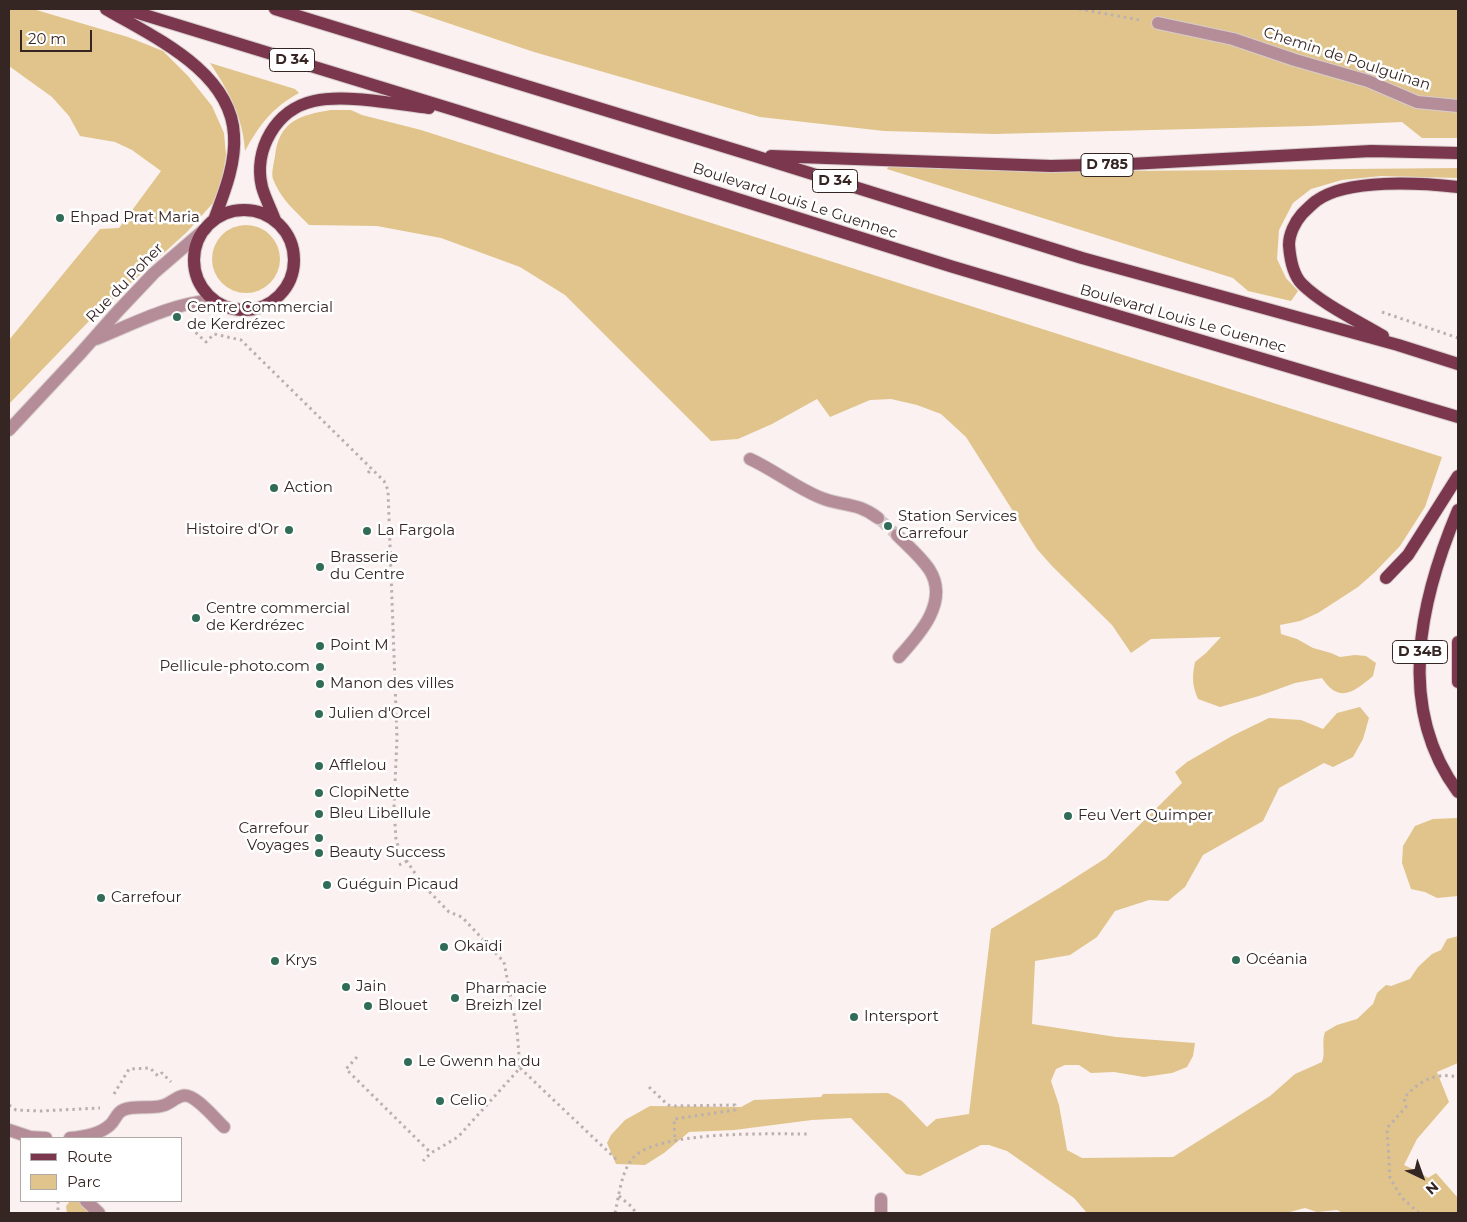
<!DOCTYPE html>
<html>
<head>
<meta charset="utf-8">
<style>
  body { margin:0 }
  #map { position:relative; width:1467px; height:1222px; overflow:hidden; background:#faf1f0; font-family:Montserrat,sans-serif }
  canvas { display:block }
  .frame { position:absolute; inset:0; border:10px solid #352523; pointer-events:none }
  .legend { position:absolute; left:20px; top:1137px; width:162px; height:65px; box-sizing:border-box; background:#fff; border:1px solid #aea8a7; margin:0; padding:6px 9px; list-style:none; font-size:15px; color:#352523 }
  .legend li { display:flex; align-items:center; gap:10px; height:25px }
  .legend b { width:25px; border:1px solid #aea8a7 }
  .north { position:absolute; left:1397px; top:1152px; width:50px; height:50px; -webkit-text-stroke:4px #fff; paint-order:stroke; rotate:138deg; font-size:14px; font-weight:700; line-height:20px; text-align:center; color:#352523 }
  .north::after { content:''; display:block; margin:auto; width:18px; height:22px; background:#352523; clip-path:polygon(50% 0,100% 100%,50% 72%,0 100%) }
  .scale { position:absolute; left:20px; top:30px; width:72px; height:22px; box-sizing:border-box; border:2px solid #352523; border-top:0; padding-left:6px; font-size:15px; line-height:18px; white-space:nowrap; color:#352523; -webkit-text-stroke:4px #fff; paint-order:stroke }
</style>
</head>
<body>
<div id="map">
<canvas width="1467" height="1222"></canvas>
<div class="frame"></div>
<ul class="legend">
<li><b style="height:6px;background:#7a374e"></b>Route</li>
<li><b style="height:14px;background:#e1c48b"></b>Parc</li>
</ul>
<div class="north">N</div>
<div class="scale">20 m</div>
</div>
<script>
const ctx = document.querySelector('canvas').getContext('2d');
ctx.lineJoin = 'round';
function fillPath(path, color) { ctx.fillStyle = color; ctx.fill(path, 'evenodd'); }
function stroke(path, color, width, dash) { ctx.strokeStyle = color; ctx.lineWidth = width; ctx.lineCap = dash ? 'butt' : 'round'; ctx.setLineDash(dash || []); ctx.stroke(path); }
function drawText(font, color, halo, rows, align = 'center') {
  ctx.font = font + ' Montserrat,sans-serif'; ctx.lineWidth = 5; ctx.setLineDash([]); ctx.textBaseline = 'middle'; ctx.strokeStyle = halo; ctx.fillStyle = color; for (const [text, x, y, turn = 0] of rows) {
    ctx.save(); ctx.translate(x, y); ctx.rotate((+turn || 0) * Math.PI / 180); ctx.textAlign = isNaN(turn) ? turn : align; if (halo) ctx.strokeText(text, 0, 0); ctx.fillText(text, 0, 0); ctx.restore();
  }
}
const green = new Path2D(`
  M9,9H33L128,37L163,51L188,76L212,106L224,133L226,155L222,181L213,203L187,232L92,318L9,404V340L100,229L119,228L161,171L132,150L115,142L80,136L69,116L52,97L9,66Z
  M406,9H1458V138H1422L1402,122L1310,126L994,134L884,131L760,117L534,52Z
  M210,63L295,89L299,93C272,108 260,124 245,151C243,117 228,90 210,63Z
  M331,110H351L362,115L421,130L1442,457L1425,507L1400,546L1375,572L1358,587L1318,613L1300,621L1280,625L1281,634L1297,639L1313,648L1331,653L1340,657L1355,655L1366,656L1376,663L1373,676C1354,692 1339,704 1322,678L1295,683L1259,696L1220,707L1198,699C1192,685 1192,677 1195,662L1206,653L1221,637L1151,639L1131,653L1112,625L1052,566L1037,549L966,437L941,414L917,405L891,399L870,400L830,417L817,399L772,424L738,439L711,441L565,295L520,267L441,238L377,226L309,225C295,211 280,198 273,179C271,173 274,163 275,156C279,121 300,115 331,110Z
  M889,166L1130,171L1458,168V178L1381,176L1342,180L1311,189L1293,203L1279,230L1277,259L1286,278L1298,291L1291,301L1248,291L1233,278L887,169Z
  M212 259a34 34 0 1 1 68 0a34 34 0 1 1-68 0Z
  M1360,707L1369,718L1363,739L1353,757L1333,767L1324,763L1279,788L1263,821L1203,855L1185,887L1168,901L1149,900L1115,911L1097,937L1070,955L1035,961L1032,1024L1116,1037L1195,1043L1193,1056L1187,1067L1172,1073L1144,1077L1114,1072L1091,1073L1079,1065H1065L1056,1069L1051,1081L1059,1105L1067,1150L1082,1158L1173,1157L1270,1096L1295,1074L1322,1062C1326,1052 1321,1044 1325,1032L1337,1025L1357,1019L1373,1004L1377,993L1386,985L1391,986L1410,979L1418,967L1432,954L1441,950L1447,939L1458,936V1063L1437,1072L1449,1102L1417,1139L1404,1165L1419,1172L1428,1178L1436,1173L1458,1198V1213H1343L1337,1210L1317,1212L1305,1208L1286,1213H1087L1074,1198L1007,1151L989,1145H981L920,1176L906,1174L851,1118L812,1120L734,1130L689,1132L664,1153L645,1165L616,1164L607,1143L611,1135L625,1120L650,1106L741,1107L754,1100L821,1097L823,1094L888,1093L902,1101L927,1127L936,1119L969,1114L991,929L1059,888L1106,858L1182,783L1175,772L1187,762L1232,736L1269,718L1301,720L1323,729L1337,713Z
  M1457,818L1458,819V896L1437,898L1425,892L1411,889L1402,863L1403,846L1415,826L1433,819Z
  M70,1201H80L98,1213H67L66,1206Z`);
const minorTunnel = new Path2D(`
  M878,518L897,535`);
const path = new Path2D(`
  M1079,9L1140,20
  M1382,312L1458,338
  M188,322L192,329L206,342L214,334L241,340L384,481L388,490L397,738L394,807L396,840L400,851L423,885L449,912L462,917L504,962L517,1030L520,1068L458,1137L431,1153L423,1161
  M368,473L372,468
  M399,865L407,861
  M357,1057L346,1069L431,1153
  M520,1068L619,1162
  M649,1087L668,1105L672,1106L735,1105V1110L674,1119L675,1141
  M114,1094L129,1069L150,1068L158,1076L162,1073L171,1082
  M9,1105L16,1110L40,1111L100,1108
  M619,1196L632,1207L636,1213
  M58,1201V1213
  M615,1213C619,1196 621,1173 632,1159C656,1130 771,1134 808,1134
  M1419,1213L1402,1198L1390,1178L1387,1128L1406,1107L1404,1098C1419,1081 1435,1072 1458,1077`);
const minor = new Path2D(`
  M1158,23L1233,39L1295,60L1368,81L1417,102L1458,106
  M96,339C135,323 170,304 213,300
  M9,430L79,355L118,311L154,273L205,229
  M750,459C774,470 795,487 819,497C842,507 856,501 878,518
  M897,535C908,546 920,556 929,569C950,601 920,634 899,657
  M9,1130L30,1137L46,1138
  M70,1138C84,1137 100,1134 110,1125C116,1120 116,1113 123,1110C134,1105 149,1109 161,1106C169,1105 174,1098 182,1096C194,1092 215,1119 224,1127
  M86,1201L99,1213
  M881,1213V1199`);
const major = new Path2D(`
  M106,9C153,37 231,71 234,135C236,164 224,193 214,220
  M125,9L458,111L950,266L1458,417
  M275,9L755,156L1082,258L1398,345L1458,364
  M771,156L1051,166L1130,164L1371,151L1458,153
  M194 260a50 50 0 1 1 100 0a50 50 0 1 1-100 0Z
  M275,220C271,209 265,198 262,187C253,150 276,109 314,101C346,94 395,104 429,108
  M1383,336C1358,321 1322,304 1302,284C1293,275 1290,258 1289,245C1289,234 1295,222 1302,214C1306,210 1311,205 1316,201C1347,178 1421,183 1458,187
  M1458,510C1420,600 1395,707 1458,792
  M1386,578L1408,555L1458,476
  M1458,642V682`);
const markers = [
  [60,218,5,"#306c57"],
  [177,317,5,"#306c57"],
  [274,488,5,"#306c57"],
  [888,526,5,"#306c57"],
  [289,530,5,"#306c57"],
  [367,531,5,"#306c57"],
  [320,567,5,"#306c57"],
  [196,618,5,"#306c57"],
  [320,646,5,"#306c57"],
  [320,667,5,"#306c57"],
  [320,684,5,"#306c57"],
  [319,714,5,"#306c57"],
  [319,766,5,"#306c57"],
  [319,793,5,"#306c57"],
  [319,814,5,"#306c57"],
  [1068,816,5,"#306c57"],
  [319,838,5,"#306c57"],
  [319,853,5,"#306c57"],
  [327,885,5,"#306c57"],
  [101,898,5,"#306c57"],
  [444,947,5,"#306c57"],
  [1236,960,5,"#306c57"],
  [275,961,5,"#306c57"],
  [346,987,5,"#306c57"],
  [455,998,5,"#306c57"],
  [368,1006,5,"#306c57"],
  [854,1017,5,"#306c57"],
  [408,1062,5,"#306c57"],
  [440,1101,5,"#306c57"]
];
const shields = [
  [292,60,45],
  [1107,165,52],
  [835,181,45],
  [1420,652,55]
];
const shieldNames = [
  ["D 34",292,60],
  ["D 785",1107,165],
  ["D 34",835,181],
  ["D 34B",1420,652]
];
const streetNames = [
  ["Chemin de Poulguinan",1347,59,18],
  ["Boulevard Louis Le Guennec",795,201,18],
  ["Rue du Poher",125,283,-46],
  ["Boulevard Louis Le Guennec",1183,319,16]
];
const poiNames = [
  ["Ehpad Prat Maria",70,218],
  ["Centre Commercial",187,308],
  ["de Kerdrézec",187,325],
  ["Action",284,488],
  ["Station Services",898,517],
  ["Carrefour",898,534],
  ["Histoire d'Or",279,530,"right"],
  ["La Fargola",377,531],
  ["Brasserie",330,558],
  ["du Centre",330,575],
  ["Centre commercial",206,609],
  ["de Kerdrézec",206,626],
  ["Point M",330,646],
  ["Pellicule-photo.com",310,667,"right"],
  ["Manon des villes",330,684],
  ["Julien d'Orcel",329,714],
  ["Afflelou",329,766],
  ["ClopiNette",329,793],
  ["Bleu Libellule",329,814],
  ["Feu Vert Quimper",1078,816],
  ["Carrefour",309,829,"right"],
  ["Voyages",309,846,"right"],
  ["Beauty Success",329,853],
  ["Guéguin Picaud",337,885],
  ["Carrefour",111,898],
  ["Okaïdi",454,947],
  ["Océania",1246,960],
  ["Krys",285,961],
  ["Jain",356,987],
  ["Pharmacie",465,989],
  ["Breizh Izel",465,1006],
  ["Blouet",378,1006],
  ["Intersport",864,1017],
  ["Le Gwenn ha du",418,1062],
  ["Celio",450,1101]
];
fillPath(green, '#e1c48b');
stroke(minorTunnel, '#d3c8c7', 12, [12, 6]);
stroke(minor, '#d7cccb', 14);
stroke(major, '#d7cccb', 14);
stroke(path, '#bcb0af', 3, [2.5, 4]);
stroke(minor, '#b58d98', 12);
stroke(major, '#7a374e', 12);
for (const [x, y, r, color] of markers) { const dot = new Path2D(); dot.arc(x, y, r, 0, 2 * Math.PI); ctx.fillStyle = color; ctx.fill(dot); stroke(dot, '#fff', 2); }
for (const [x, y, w] of shields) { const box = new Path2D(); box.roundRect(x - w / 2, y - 11.5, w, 23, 4); ctx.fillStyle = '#fff'; ctx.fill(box); stroke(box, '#352523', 1); }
drawText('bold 14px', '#352523', null, shieldNames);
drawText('15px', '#352523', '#fff', streetNames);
drawText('15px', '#352523', '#fff', poiNames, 'left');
</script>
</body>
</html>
